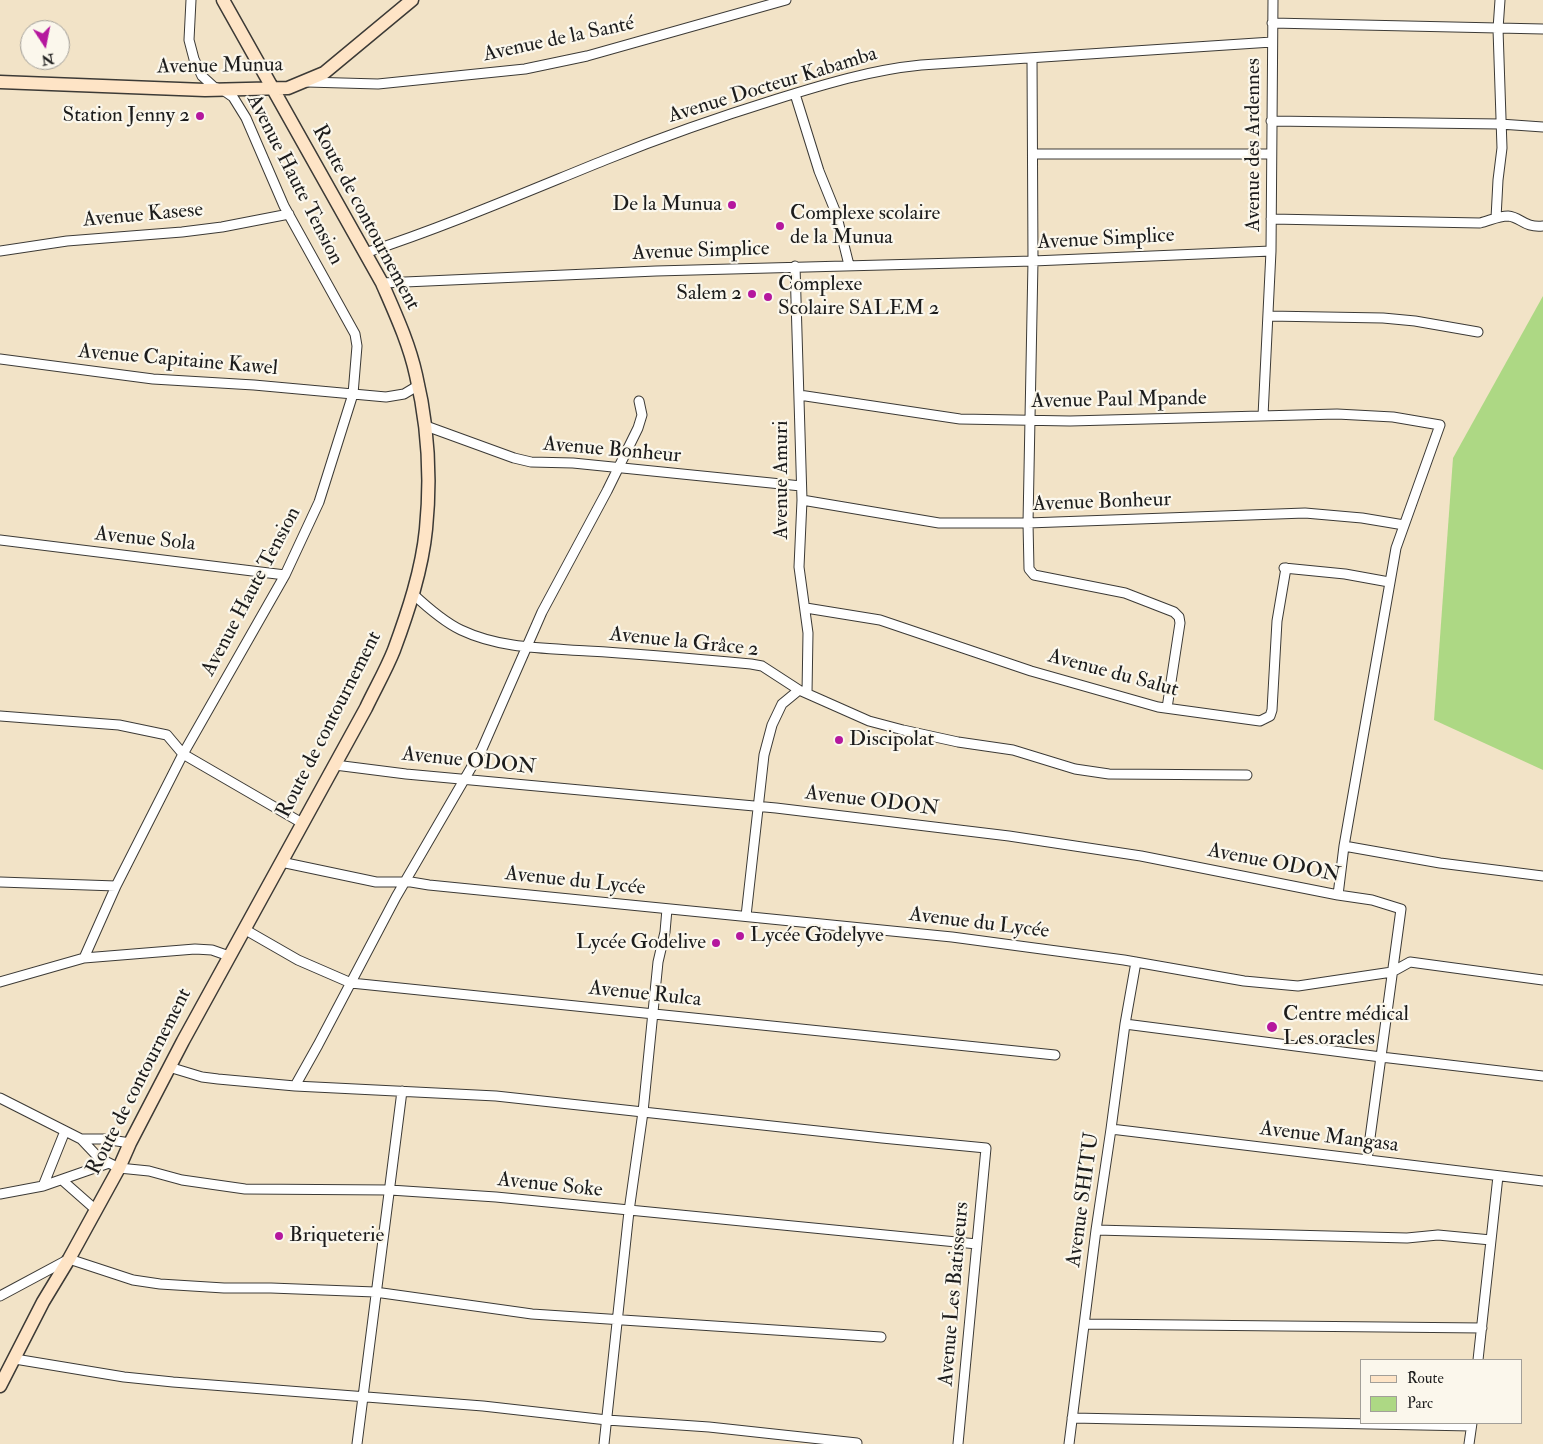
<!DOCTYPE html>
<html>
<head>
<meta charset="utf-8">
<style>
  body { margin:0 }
  #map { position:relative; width:1543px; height:1444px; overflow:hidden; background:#f2e3c7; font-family:"IM FELL Double Pica",serif }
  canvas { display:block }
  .legend { position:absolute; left:1360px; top:1359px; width:162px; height:65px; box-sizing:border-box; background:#fbf7ec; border:1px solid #a29f99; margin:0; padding:6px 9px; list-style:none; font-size:15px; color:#1c1c1c }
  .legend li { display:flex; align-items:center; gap:10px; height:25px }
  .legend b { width:25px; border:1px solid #a29f99 }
  .north { position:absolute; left:20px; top:20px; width:50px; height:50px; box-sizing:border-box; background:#fbf7ec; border:1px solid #a29f99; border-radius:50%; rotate:169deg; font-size:14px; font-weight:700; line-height:20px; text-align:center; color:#1c1c1c }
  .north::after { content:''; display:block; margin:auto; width:18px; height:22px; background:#b5179e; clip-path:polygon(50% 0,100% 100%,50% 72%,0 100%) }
</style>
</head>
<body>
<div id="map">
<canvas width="1543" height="1444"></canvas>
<ul class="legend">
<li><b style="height:6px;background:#fee4c6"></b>Route</li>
<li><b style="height:14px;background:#add884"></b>Parc</li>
</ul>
<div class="north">N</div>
</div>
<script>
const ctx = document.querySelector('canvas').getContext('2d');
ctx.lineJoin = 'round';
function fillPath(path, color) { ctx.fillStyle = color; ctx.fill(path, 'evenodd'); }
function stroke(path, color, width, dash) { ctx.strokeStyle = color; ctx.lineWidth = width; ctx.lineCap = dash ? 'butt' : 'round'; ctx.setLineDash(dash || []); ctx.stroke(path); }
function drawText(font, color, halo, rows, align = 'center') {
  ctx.font = font + ' "IM FELL Double Pica",serif'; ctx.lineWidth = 4.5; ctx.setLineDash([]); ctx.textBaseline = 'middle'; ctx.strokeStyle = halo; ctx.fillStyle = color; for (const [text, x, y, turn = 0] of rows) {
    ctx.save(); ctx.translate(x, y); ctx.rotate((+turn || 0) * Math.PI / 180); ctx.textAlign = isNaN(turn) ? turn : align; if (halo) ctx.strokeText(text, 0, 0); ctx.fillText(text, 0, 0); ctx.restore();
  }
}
const green = new Path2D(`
  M1543,296V770L1434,720L1453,458Z`);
const street = new Path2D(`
  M1272,23L1543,29
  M1032,58L1033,261L1028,523L1029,569L1034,575L1125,593L1174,612L1179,617L1180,623L1167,708
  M307,82L378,84L525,69L587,56L786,0
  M795,94L819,171L836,213L849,265
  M1271,121L1500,124L1543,127
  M1033,154H1271
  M1496,218L1498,180L1502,148L1498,29L1500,0
  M1271,219L1480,223C1489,221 1498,216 1508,216C1521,217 1524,228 1543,226
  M0,251L67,241L182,232L222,227L289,214
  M365,253C447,226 526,192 605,160C662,137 719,117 777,99C825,84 871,70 921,65L1272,42
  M795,266L802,500L799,567L808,633L807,693
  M382,283L656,271L1033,261L1271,251L1273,0
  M1268,316L1383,318L1415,321L1478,332
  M0,359L153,379L254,385L386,397L404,394L419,385
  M799,395L960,419L1070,421L1337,414L1393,417L1440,425L1396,548L1344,846L1338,895
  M1263,416L1271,251
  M426,426L514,458L531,462L573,463L801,486
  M802,500L939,523H1028L1305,513L1362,518L1404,525
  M0,540L285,575
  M1284,568L1345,574L1389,582
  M413,594C427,607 444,622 461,630C501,649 546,648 588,651C643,654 697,659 751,664L762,666L799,690L869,721L903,730L958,742L1013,750L1075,769L1109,774L1247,775
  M806,608L880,620L1031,671L1158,707L1260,721L1270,716L1272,710L1277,621L1286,568
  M0,716L119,725L167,735L183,754L302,823
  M335,765L406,774L776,808L1009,836L1141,856L1338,895L1372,900L1401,909L1367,1160
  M1344,846L1440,863L1543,876
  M281,862L376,882H411L429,885L952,937L1124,960L1244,981L1298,986L1392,972L1410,962L1543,980
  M0,882L116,886
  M746,916L764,755L772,725L782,704L799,690
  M244,929L298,960L351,983L1055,1055
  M84,958L116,886L183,754L285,575L319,502L353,394L357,346L355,334L284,206L246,118L233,97L223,90L214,87L202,76L194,59L189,40L191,0
  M0,982L84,958L195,949L212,950L229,956
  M1125,1024L1381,1057L1543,1076
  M169,1067L202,1077L218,1079L295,1086L496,1096L882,1138L986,1148L958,1444
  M295,1086L318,1045L396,897L482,749L542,612L607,491L638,428L642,415L639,401
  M0,1098L81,1139H104L130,1143
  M1111,1129L1543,1181
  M81,1139L99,1158L119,1168L149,1171L182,1180L245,1189L390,1190L496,1197L977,1244
  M62,1180L96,1210
  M43,1186L65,1131
  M0,1194L43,1186L109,1163
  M1096,1230L1407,1238L1438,1235L1491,1240
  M0,1296L69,1259L133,1280L160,1284L224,1288H271L375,1292L532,1314L881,1337
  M1085,1324L1482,1328
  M15,1359L124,1377L173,1382L483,1406L607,1420L709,1427L857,1443
  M1478,1360L1498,1176
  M1072,1418L1471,1426
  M357,1444L402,1091
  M604,1444L629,1211L643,1112L658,962L665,932L667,909
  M1069,1444L1096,1230L1111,1129L1125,1024L1136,962
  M1469,1444L1472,1423`);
const secondary = new Path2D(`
  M0,82L205,90L288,88L324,73L412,0
  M0,1386L43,1302L69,1259L119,1168L130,1143L183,1041L366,708C375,689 386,670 394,650C408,612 422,570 426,529C431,479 428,425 416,375C409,343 395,313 382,283L223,0`);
const markers = [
  [200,116,5,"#b5179e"],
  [732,205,5,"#b5179e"],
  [780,226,5,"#b5179e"],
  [752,294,5,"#b5179e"],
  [768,297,5,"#b5179e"],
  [839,740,5,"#b5179e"],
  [740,936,5,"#b5179e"],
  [716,943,5,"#b5179e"],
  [1272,1027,6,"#b5179e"],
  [279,1236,5,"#b5179e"]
];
const streetNames = [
  ["Avenue de la Santé",559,40,-12],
  ["Avenue Munua",220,67,-1],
  ["Avenue Docteur Kabamba",773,86,-17],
  ["Avenue des Ardennes",1254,145,-90],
  ["Avenue Haute Tension",294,180,63],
  ["Avenue Kasese",143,216,-5],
  ["Route de contournement",365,218,62],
  ["Avenue Simplice",1106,240,-3],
  ["Avenue Simplice",701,252,-2],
  ["Avenue Capitaine Kawel",178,361,5],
  ["Avenue Paul Mpande",1119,401,-1],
  ["Avenue Bonheur",612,451,5],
  ["Avenue Amuri",782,480,-90],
  ["Avenue Bonheur",1102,503,-2],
  ["Avenue Sola",145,540,6],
  ["Avenue Haute Tension",252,592,-62],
  ["Avenue la Grâce 2",684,643,6],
  ["Avenue du Salut",1113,674,15],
  ["Route de contournement",330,725,-63],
  ["Avenue ODON",469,762,6],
  ["Avenue ODON",872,802,7],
  ["Avenue ODON",1274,864,11],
  ["Avenue du Lycée",575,882,6],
  ["Avenue du Lycée",979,924,7],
  ["Avenue Rulca",645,995,6],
  ["Route de contournement",140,1082,-63],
  ["Avenue Mangasa",1329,1138,7],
  ["Avenue Soke",550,1186,6],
  ["Avenue SHITU",1084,1200,-82],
  ["Avenue Les Batisseurs",955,1294,-85]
];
const poiNames = [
  ["Station Jenny 2",190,116,"right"],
  ["De la Munua",722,205,"right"],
  ["Complexe scolaire",790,214],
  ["de la Munua",790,238],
  ["Complexe",778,285],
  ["Scolaire SALEM 2",778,309],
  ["Salem 2",742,294,"right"],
  ["Discipolat",849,740],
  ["Lycée Godelyve",750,936],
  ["Lycée Godelive",706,943,"right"],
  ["Centre médical",1283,1015],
  ["Les oracles",1283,1039],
  ["Briqueterie",289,1236]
];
fillPath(green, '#add884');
stroke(street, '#3c3a36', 11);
stroke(secondary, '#3c3a36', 15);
stroke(street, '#fff', 9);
stroke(secondary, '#fee4c6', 12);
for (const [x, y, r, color] of markers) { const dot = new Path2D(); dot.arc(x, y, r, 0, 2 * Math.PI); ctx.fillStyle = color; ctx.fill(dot); stroke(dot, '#fbf7ec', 2); }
drawText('21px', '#1c1c1c', '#fbf7ec', streetNames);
drawText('21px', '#1c1c1c', '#fbf7ec', poiNames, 'left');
</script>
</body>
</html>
